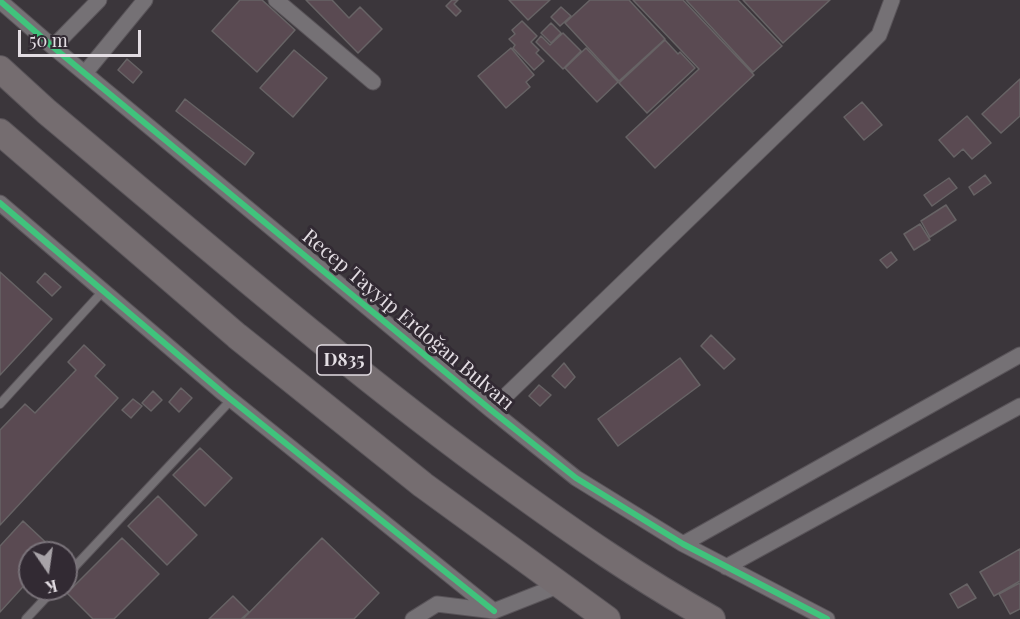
<!DOCTYPE html>
<html>
<head>
<meta charset="utf-8">
<style>
  body { margin:0 }
  #map { position:relative; width:1020px; height:619px; overflow:hidden; background:#3b363b; font-family:"Playfair Display",serif }
  canvas { display:block }
  .north { position:absolute; left:18px; top:541px; width:60px; height:60px; box-sizing:border-box; background:#322a33; border:2px solid #797279; border-radius:50%; rotate:167deg; font-size:16px; font-weight:700; line-height:24px; text-align:center; color:#e3dde3 }
  .north::after { content:''; display:block; margin:auto; width:21px; height:27px; background:#a8a3a8; clip-path:polygon(50% 0,100% 100%,50% 72%,0 100%) }
  .scale { position:absolute; left:18px; top:30px; width:123px; height:27px; box-sizing:border-box; border:3px solid #e3dde3; border-top:0; padding-left:8px; font-size:18px; line-height:21px; white-space:nowrap; color:#e3dde3; -webkit-text-stroke:4px #322a33; paint-order:stroke }
</style>
</head>
<body>
<div id="map">
<canvas width="1020" height="619"></canvas>
<div class="north">K</div>
<div class="scale">50 m</div>
</div>
<script>
const ctx = document.querySelector('canvas').getContext('2d');
ctx.lineJoin = 'round';
function fillPath(path, color) { ctx.fillStyle = color; ctx.fill(path, 'evenodd'); }
function stroke(path, color, width, dash) { ctx.strokeStyle = color; ctx.lineWidth = width; ctx.lineCap = dash ? 'butt' : 'round'; ctx.setLineDash(dash || []); ctx.stroke(path); }
function drawText(font, color, halo, rows, align = 'center') {
  ctx.font = font + ' "Playfair Display",serif'; ctx.lineWidth = 6; ctx.setLineDash([]); ctx.textBaseline = 'middle'; ctx.strokeStyle = halo; ctx.fillStyle = color; for (const [text, x, y, turn = 0] of rows) {
    ctx.save(); ctx.translate(x, y); ctx.rotate((+turn || 0) * Math.PI / 180); ctx.textAlign = isNaN(turn) ? turn : align; if (halo) ctx.strokeText(text, 0, 0); ctx.fillText(text, 0, 0); ctx.restore();
  }
}
const building = new Path2D(`
  M240,0H262L295,30L257,72L212,31Z
  M306,0H332L349,18L360,7L382,29L358,53Z
  M452,0H458L454,4L461,11L456,16L446,6Z
  M509,0H550L528,20Z
  M590,0H629L665,39L619,81L565,23Z
  M633,0H683L754,75L655,168L626,137L699,69Z
  M686,0H738L782,46L753,72Z
  M743,0H830L783,43Z
  M561,7L571,16L560,26L551,17Z
  M522,21L537,36L531,42L539,50L536,53L544,61L534,70L513,48L515,45L509,39L515,34L512,30Z
  M551,23L561,33L551,43L541,33Z
  M563,33L581,51L563,69L536,42L541,36L550,45Z
  M665,40L678,54L680,52L695,68L647,113L619,83Z
  M511,48L534,75L526,82L530,87L506,108L478,76Z
  M586,48L618,82L597,102L565,68Z
  M294,50L327,78L293,117L260,88Z
  M127,59L142,72L133,83L118,70Z
  M1020,79V116L1001,133L982,114Z
  M185,99L254,153L245,165L176,111Z
  M862,102L882,125L864,140L844,117Z
  M967,116L991,143L972,159L963,149L954,157L939,140Z
  M985,175L991,183L974,195L969,187Z
  M949,178L957,188L932,206L924,195Z
  M946,205L956,220L930,237L921,221Z
  M920,224L930,240L914,250L904,234Z
  M891,252L897,260L887,268L880,260Z
  M0,272L52,319L0,375Z
  M45,273L61,287L52,296L37,282Z
  M711,335L735,359L724,369L701,346Z
  M84,345L105,365L95,376L118,398L0,525V430L25,404L35,413L76,370L68,362Z
  M680,358L700,385L618,446L598,419Z
  M564,363L575,377L565,388L552,376Z
  M539,385L551,395L540,406L529,396Z
  M181,388L192,398L179,412L169,402Z
  M153,391L162,400L151,411L142,403Z
  M133,399L142,406L131,418L122,410Z
  M200,448L232,478L205,506L173,475Z
  M158,496L197,535L167,565L128,526Z
  M23,521L56,552L30,553V579L0,612V546Z
  M122,538L159,574L114,619H93L67,593Z
  M322,538L379,593L354,619H243Z
  M1020,549V581L994,596L980,572Z
  M1020,583V609L1010,614L999,594Z
  M967,584L976,598L958,608L950,594Z
  M233,596L249,612L241,619H209Z`);
const service = new Path2D(`
  M0,404L103,291
  M66,576L231,400
  M26,619L54,589`);
const minor = new Path2D(`
  M276,0L373,82
  M0,1L53,47L491,410L576,478L683,544L827,619
  M53,47L99,0
  M85,73L145,0
  M0,203L223,393L494,611
  M491,410L861,53L879,35L892,0
  M683,544L1020,355
  M726,567L1020,406
  M413,619L437,604L494,611L560,585`);
const trunk = new Path2D(`
  M0,69L47,112C199,239 348,369 508,485C574,533 640,579 712,619
  M0,132L237,336L423,485L607,619`);
const cycleway = new Path2D(`
  M0,1L53,47L491,410L576,478L683,544L827,619
  M0,203L223,393L494,611`);
const shields = [
  [344,360,54]
];
const shieldNames = [
  ["D835",344,360]
];
const streetNames = [
  ["Recep Tayyip Erdoğan Bulvarı",408,320,40]
];
fillPath(building, '#5a4a52');
stroke(building, '#676365', 1.5);
stroke(service, '#595459', 10);
stroke(minor, '#595459', 17);
stroke(trunk, '#595459', 28);
stroke(service, '#757175', 8);
stroke(minor, '#757175', 15);
stroke(trunk, '#756d70', 26);
stroke(cycleway, '#40c37c', 6);
for (const [x, y, w] of shields) { const box = new Path2D(); box.roundRect(x - w / 2, y - 15, w, 30, 4.5); ctx.fillStyle = '#322a33'; ctx.fill(box); stroke(box, '#e3dde3', 1.5); }
drawText('bold 18px', '#e3dde3', null, shieldNames);
drawText('20px', '#e3dde3', '#322a33', streetNames);
</script>
</body>
</html>
